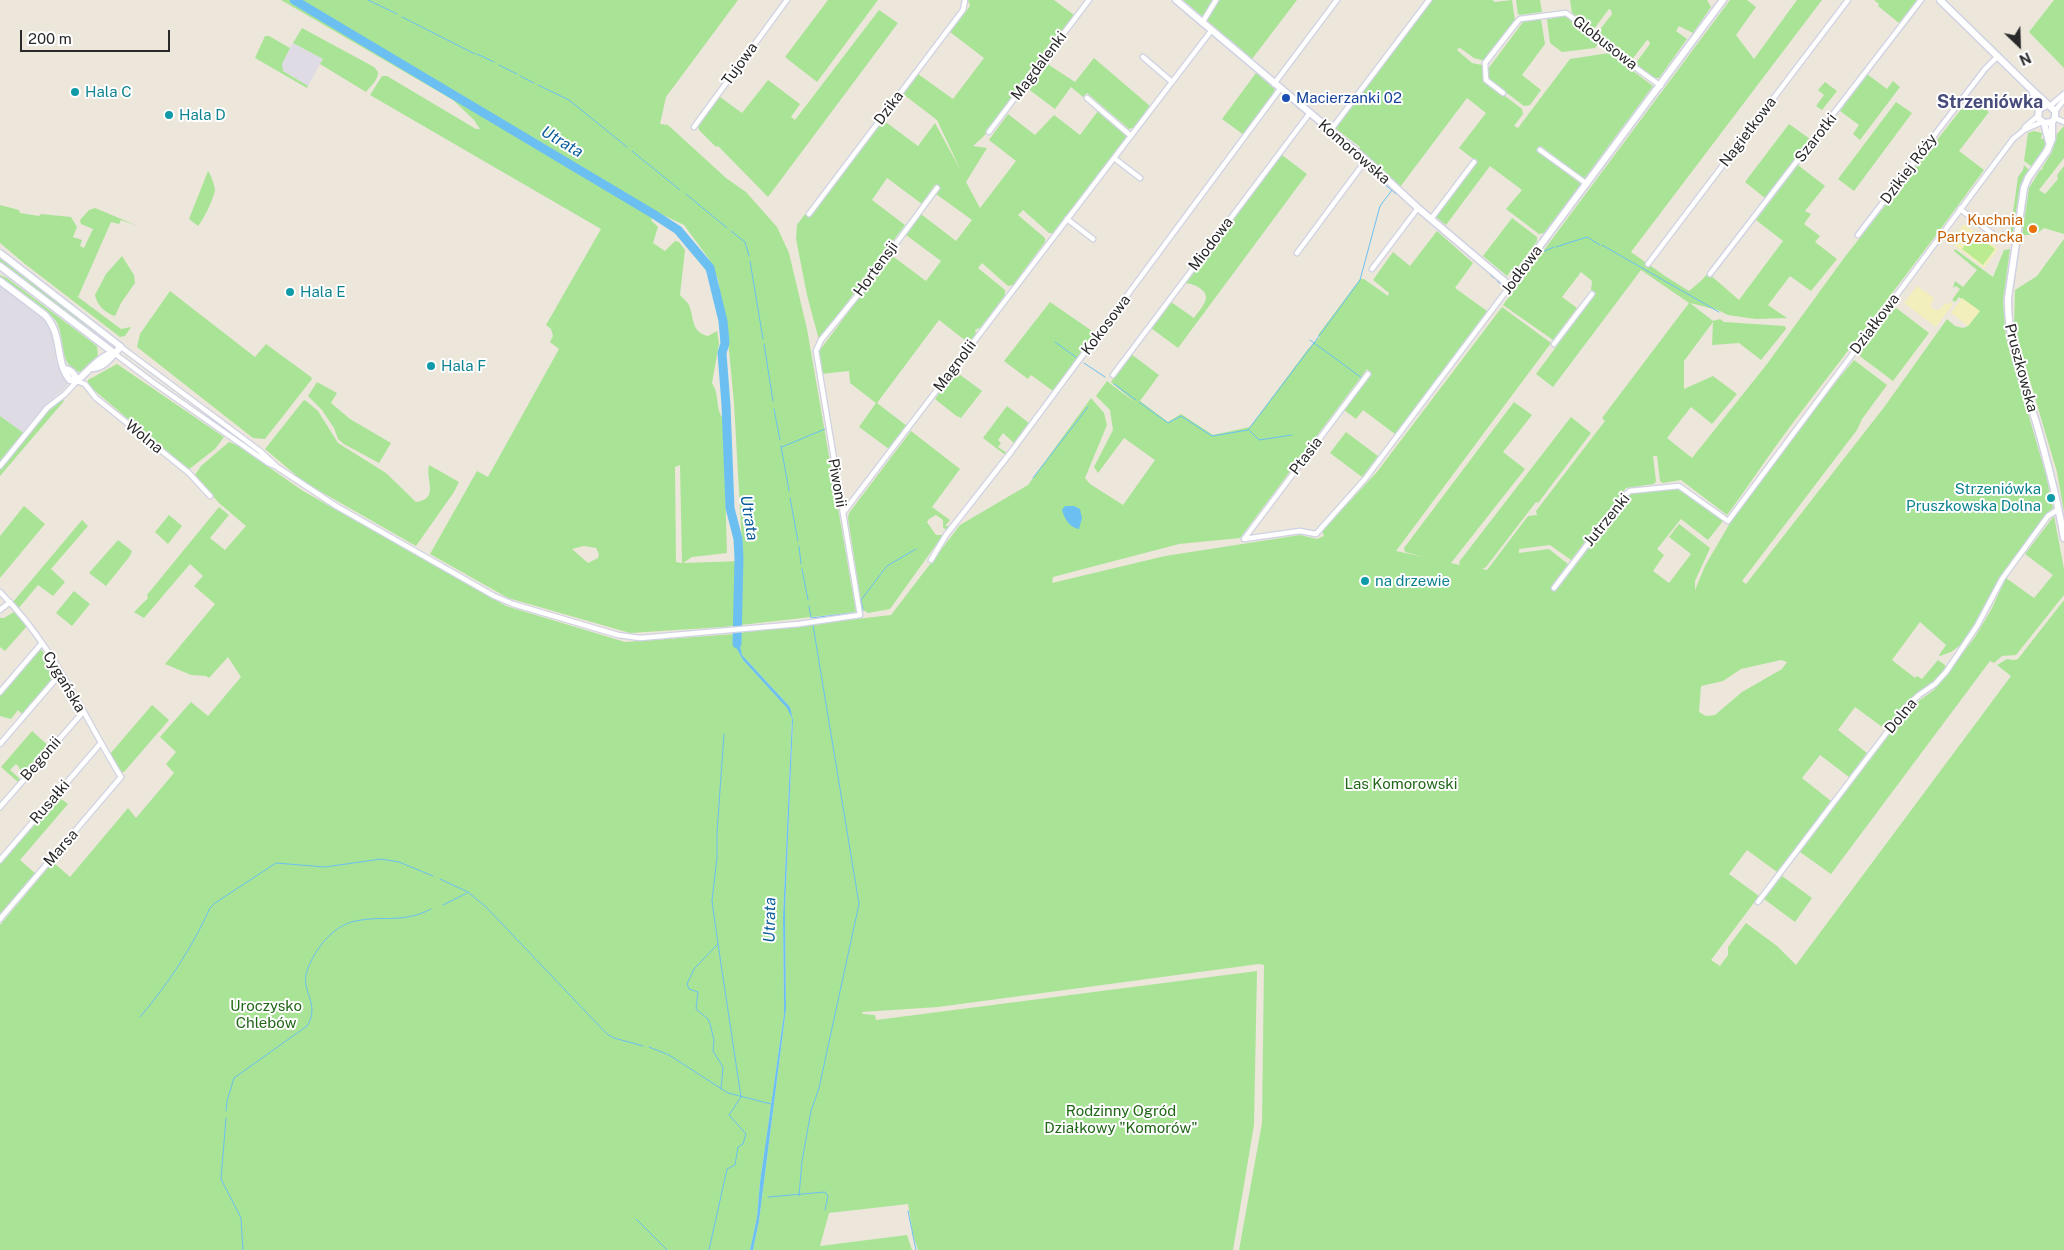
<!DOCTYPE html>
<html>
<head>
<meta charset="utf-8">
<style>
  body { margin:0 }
  #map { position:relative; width:2064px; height:1250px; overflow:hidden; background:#ece6db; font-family:"Public Sans",sans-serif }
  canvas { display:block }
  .north { position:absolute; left:1994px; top:20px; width:50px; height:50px; -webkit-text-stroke:4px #fff; paint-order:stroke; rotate:156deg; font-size:14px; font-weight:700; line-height:20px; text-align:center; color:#292929 }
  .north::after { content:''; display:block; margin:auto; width:18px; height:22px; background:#292929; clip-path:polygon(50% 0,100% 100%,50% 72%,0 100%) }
  .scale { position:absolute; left:20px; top:30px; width:150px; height:22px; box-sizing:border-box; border:2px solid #292929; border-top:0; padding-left:6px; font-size:15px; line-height:18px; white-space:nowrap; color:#292929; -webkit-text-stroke:4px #fff; paint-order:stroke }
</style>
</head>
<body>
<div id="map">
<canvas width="2064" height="1250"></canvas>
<div class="north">N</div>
<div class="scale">200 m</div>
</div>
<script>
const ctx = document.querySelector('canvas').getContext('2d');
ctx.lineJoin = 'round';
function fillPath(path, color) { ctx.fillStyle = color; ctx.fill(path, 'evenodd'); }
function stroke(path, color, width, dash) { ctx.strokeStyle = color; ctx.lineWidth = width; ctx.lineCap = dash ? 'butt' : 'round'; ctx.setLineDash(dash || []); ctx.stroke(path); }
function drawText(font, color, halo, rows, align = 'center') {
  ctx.font = font + ' "Public Sans",sans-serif'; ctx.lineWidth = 4; ctx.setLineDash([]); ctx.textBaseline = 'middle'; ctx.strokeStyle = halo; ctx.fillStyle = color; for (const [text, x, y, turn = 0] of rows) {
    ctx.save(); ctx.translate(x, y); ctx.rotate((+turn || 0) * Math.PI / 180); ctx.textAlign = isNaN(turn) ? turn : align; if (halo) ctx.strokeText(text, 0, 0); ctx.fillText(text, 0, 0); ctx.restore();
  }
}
const industrial = new Path2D(`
  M293,43L323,59L308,86L283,71L281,64Z
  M0,286L45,320L51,329L56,362L67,381V386L46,405L25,434L0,416Z`);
const green = new Path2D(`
  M281,0H738L666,97L660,124L668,125L726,178L746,192L777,227L789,253L807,329L856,612L723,627L630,633L508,598L430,554L477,471L488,477L559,349L550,342L553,336L551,329L546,325L601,229L370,95L382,76H387L476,129H480L474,120L453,100ZM657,212L684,225L709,259L718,279L729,351L734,403L743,561L683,563L692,557L727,553L723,419C715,409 720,395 712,383L719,344L717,331L708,336C691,332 694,318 689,305C687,302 683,298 680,295L685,250L679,242L675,241L665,251L653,243L658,227L651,220ZM680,465L682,562V563L676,562L675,467ZM584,546L596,548L599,554L598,558L588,563L572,549Z
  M828,0H878L817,82L785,57Z
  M968,0H1054L1074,15L984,136L973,146L987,148L966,182L980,208L1016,161L989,140L1008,114L1035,135L1054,115L1080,135L1098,111L1125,133L1126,138L1053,233H1049L1023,210L1018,215L1045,238V242L1013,285L1008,286L982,263L978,268L1005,290V295L981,327L975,330L976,334L971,340L966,341L939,320L877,403L907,426L889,449L859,427L876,403L850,383L849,371L821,374L818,357L820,350L891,255L926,281L941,261L906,235L921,214L956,241L972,220L936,194L941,188L935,185L922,204L887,178L872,200L905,225L819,340L807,295L796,239L797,225L805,214L809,217L883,120L918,146L935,123L961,171L937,120L903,94L918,74L953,99L984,58L950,32L970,6Z
  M1183,0H1297L1252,59Z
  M1431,0H1492L1495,2L1512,0L1515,21L1487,55L1488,56L1485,61L1474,58L1460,48L1457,49L1458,51L1472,63L1482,65L1484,80L1522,109L1523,114L1514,126L1518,128L1570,59L1609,53L1653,86L1584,179L1541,146L1537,151L1581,184L1544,233L1539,234L1506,209L1522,190L1490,166L1446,225L1436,217L1477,162L1459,148L1486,113L1467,98L1400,187L1358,150L1360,147L1335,128Z
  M1516,0H1540L1542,12L1520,15L1518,14Z
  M1570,0H1707L1711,7L1693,33L1679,26L1676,31L1687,39L1659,78H1654L1635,64L1650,44L1649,41L1647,40L1631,61L1613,48L1598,32L1612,14L1611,10L1609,9L1594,29L1572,13Z
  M1730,0H1747L1756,7L1736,35L1754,59L1797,0H1822L1631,252L1665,276L1689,291L1702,280L1708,273L1739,300L1783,241L1756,220L1798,165L1825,186L1805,211L1811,214L1804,224L1820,236L1815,242L1837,259L1811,291L1790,276L1768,305L1787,318L1756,319L1728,315L1718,310L1690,303L1713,321L1720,319L1724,322L1785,326L1786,329L1761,360L1739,343L1712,345L1713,322L1684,361V389L1713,376L1737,394L1712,424L1691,407L1667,438L1692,458L1767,364L1844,258L1970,98L1989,112L1959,151L1984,170C1921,257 1854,342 1789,428C1767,457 1748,487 1727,515L1681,480L1663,483L1660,481L1657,456H1653L1656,481L1654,484L1626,488L1571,560L1550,545L1519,549V553L1549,549L1568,564L1553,584L1559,587L1630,494L1678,487L1723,521L1708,540L1681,519L1657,549L1664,555L1653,571L1669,583L1691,554L1669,537L1679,524L1710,548L1695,581V590L1705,566L1730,523L1827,393L1854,360L1887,385L1862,419L1857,430L1742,581L1746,584L1885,406L1947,319L1955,326L1963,328L1968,326L1979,312L1959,297L1955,302L1952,300L1960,289L1956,286L1953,288L1955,281L1963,287L1977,270L1954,251L1955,249L1993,277L2004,250L2010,249L2003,301L2006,338L2046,475L2053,508L2019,552L1962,644L1951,652L1940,656L1939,655L1946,645L1920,622L1892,660L1915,678L1917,676L1922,679L1938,660L1945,665L1946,668L1935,681L1904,704L1885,729L1855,707L1838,730L1867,753L1849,777L1820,755L1802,778L1831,801L1777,872L1747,850L1729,874L1759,896L1711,960L1720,966L1728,955V947L1746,923L1777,946L1796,965L2011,676L1997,665L2007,659L2014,660L2018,659L2064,600V1250H1239L1262,1123L1264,965L1259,964L938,1007L862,1012L863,1014L875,1015L876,1020L1257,971L1254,1125L1233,1250H918L913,1235L908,1204L829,1213L820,1246L907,1235L912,1250H753L759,1221L786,1009L785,910L793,720L790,707L742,655L737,633L891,615L960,525L1028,485L1091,398L1104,413L1107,425L1085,478L1090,484L1123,505L1155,460L1124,438L1098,473L1094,467L1113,430L1110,410L1096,396L1107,381L1137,404L1111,382L1131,354L1159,375L1140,401L1168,422L1181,414L1213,435L1250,427L1308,349L1320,337L1318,335L1360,279H1364L1388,296L1389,293L1373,280L1393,252L1410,266L1437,231L1473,263L1455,288L1487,311L1395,434L1363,410L1356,419L1344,410L1371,373L1367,369L1240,538L1179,544L1053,577L1052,583L1165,556L1300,535L1317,539L1324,536L1322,531L1377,472L1502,307L1551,343L1396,551L1424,557L1405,552L1404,548L1514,402L1532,415L1503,452L1525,469L1451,563L1460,565L1459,562L1571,417L1591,433L1538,503L1536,502L1486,567L1482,569L1487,570L1528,516L1537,515L1536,511L1605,421L1602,418L1689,303L1641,270L1553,387L1536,374L1596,293L1591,290L1592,281L1581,272L1562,297L1577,308L1553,340L1503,305ZM1781,660L1787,662L1782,669L1742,692L1715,715L1706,716L1699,712L1701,686L1723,681L1741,669Z
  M1874,0H1917L1899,23L1878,6L1879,4Z
  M2054,0H2064V68L2029,32Z
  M879,10L898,23L768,197L718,146L716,147L699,130L698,125L720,97L742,113L768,80L800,104L791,117L795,120Z
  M1566,16L1599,43L1595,48L1562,52L1550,43L1547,19Z
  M1541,19L1545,44L1522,75L1541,90L1530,105L1524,106L1491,81L1488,75V69L1523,22Z
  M302,28L374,67L378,72C378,81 371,85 366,92L320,64L323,59L293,43Z
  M265,36H269L290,48L282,64L283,71L308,86L307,88L255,58Z
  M1094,58L1150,106L1133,128L1129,129L1087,93L1083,97L1071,87L1055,109L1027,88L1047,62L1049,65L1075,82Z
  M1256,73L1274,88L1275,93L1244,135L1222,119Z
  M1867,74L1887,89L1893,81L1900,87L1860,140L1853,134L1859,125L1840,111Z
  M1825,82L1837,91L1822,110L1816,106L1824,95L1818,90Z
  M1896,102L1912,113L1854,191L1838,179Z
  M1789,124L1810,139L1765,198L1745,182Z
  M2064,126V158L2039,190L2045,194L2058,179L2057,175L2064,166V234L2044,228L2035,235H2022L2029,188L2040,170L2043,169L2042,168L2052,152L2057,134Z
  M2034,131L2042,133L2041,139H2043L2044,135C2048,147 2041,160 2031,166L2024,161L2028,133Z
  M1282,155L1307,174L1178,348L1151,328L1171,302L1194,318C1200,309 1213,298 1201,289C1196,285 1192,284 1185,283Z
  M2024,165L2030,171L2022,185H2020L2013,231L2012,234H2010L2018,177L2023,170Z
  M208,171C212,177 214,185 215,189C215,196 203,221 198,226L189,219Z
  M0,205L19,210L20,213L39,216L41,214L71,217L77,227L73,237L82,240L80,246L84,248L93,229L81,224L80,220L89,210L95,208L138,226L121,220L119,224L111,222L78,297L121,329L131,327L125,336L120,337L25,264L0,243Z
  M1512,218L1537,237V241L1513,274L1510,272L1507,276L1483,256Z
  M2064,239V512L2057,472L2014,327L2015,290L2037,276Z
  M122,256L134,275L135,283L121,303L115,316C105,313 97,305 95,295L106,274Z
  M0,257L99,333L97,334L3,265L0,262Z
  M0,275L7,278L97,346L98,358L82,371L79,372C57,363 66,338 56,321C47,308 14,288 0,277Z
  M170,291L255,357L266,344L311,377L312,379L265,439L253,438L137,347L140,334Z
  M1050,302L1095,333L1053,391L1031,375L1028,379L1004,361Z
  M1895,307L1929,333L1893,381L1857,354Z
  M117,364L224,437L215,449L188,470L88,385V380Z
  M955,371L982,391L961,418L955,415L935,399Z
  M317,382L337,393L331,403L350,419L391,443L379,463L344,444L338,439L334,428L322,410L308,396Z
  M63,399L64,401L0,476V469C13,453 46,406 63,399Z
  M305,400L318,411L338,443L386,473L416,502C440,499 425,479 429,465L459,482L454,492L416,546L304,482L265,449L303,401Z
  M1007,406L1029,423L1014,443L1003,433L998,440L1001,443L998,447L1007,453L1004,454L983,438Z
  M0,416L25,434L0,465Z
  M911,431L960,469L932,507L950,520L945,526H950L946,530L943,527V520L936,515L929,519L927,522L936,535H943L890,609L868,613L862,609L848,518L849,513Z
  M1346,432L1378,456L1362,477L1330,453Z
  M229,442L237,445L303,491L506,606L625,642L735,634L737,649L743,660L790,711L792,718L783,917L784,1014L760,1182L757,1217L750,1250H0V925L53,862L70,877L128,808L136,818L174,773L166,764L176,752L160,737L191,702L208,716L241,677L228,657L209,678L206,676L191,675L165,664L215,604L194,586L203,576L190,564L144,618L134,612L148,598L147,595L219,507L229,515L210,538L225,550L246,526L219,503L195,475L201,466Z
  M24,506L45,524L0,578V536Z
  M169,515L182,526L168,544L155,532Z
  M2054,516L2064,569V595L2016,655L2002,656L1994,663L1990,661L1831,874L1800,852L1909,708L1934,690L1975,637L1991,610L2006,578L2034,598L2053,575L2025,554Z
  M82,520L88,526L51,569L65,582L53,596L38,585L18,609L13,602Z
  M118,540L132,551L130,556L106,586L89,573Z
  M74,591L90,604L72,626L56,613Z
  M14,612L27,626L5,651L0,647V618H4Z
  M40,648L56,669V674L22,714L18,710L11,719L0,716V695Z
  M152,705L169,720L124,772H121L110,754Z
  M32,731L50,747L24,776H22L19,767L16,764L10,770L20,779L19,783L1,767Z
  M57,796L68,804L20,860L36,874L0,916V862Z
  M1782,876L1812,898L1795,922L1764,899Z`);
const sand = new Path2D(`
  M1964,224L1998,249L1984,268L1950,242Z
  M1917,286L1934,298L1930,306L1935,310L1941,309L1945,303L1948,305L1950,302L1953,304L1936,327L1904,303Z
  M1962,298L1980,311L1968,326L1951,313Z`);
const pitch = new Path2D(`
  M1974,233L1995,249L1983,265L1962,249Z`);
const water = new Path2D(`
  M1065,506H1074L1080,509L1082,518L1079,529C1070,528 1064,518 1062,510Z
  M737,633L742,655L790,707L793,720L785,910L786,1009L759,1221L753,1250H750L757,1217L760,1182L784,1014L783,917L792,718L787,708L743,660L737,649L735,634Z`);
const stream = new Path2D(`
  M368,0L397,14
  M402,17L475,54
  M477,54L494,62
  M499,65L517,74
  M520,76L534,83
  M538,85L569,100L627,147
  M632,151L680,190
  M1365,167L1396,194
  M686,194L727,228
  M1399,196L1414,208
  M1427,220L1436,227
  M731,231L745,242L749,256
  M1445,235L1463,251
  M1602,245L1719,312
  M1556,247L1587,237L1600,245
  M1540,253L1554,247
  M1467,255L1474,260
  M750,261L763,339
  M1477,263L1480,266
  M1530,266L1536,258
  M1484,269L1486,271
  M1491,276L1494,278
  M1497,281L1503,286
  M1513,286L1527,270
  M1310,340L1314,343L1360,280L1380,206L1392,190
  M1055,342L1077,358
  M764,344L773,401
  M1084,363L1105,377
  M1114,384L1136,400
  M1139,402L1168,423L1181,416L1212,436L1248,430L1314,343L1362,378
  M774,409L780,440
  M1249,430L1259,440L1292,435
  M781,446L789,491
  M782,447L825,429
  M1033,478L1088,407
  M790,498L798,541
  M799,546L801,564
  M802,569L808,600
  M809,606L811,617
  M863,611L861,600L887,566L916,549
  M811,618L853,613
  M440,879L468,892L486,907L607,1034L614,1038L643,1046
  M443,905L467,893
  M140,1017C168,984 192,948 210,908L215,903L276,863L325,867L381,859L399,862L433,876
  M649,1047L669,1055L728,1093L771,1104
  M721,1089L723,1067L713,1051L714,1040L710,1024L708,1019L696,1009L698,992L689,989L687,984L694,969L718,944L712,901L717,857V832L724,734
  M226,1111L227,1101L234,1078L307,1026C321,1004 300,991 307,971C314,950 333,925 356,921C384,915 403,924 431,909
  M226,1118L221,1179L241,1218L243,1250
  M799,1196L802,1161L811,1111L819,1088L859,904L813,625
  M768,1197L825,1192L828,1196L825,1210
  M908,1211L916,1250
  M636,1219L667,1250
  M709,1250L727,1169L735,1165L738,1147L743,1144L746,1134L729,1115L741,1097L718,944`);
const river = new Path2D(`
  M294,0L655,215L678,230L710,268L723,321L725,343L722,353L726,405L730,508L738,539L739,558L737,644`);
const street = new Path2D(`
  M1202,23L1216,0
  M1143,57L1172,82
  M1274,84L1337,0
  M1503,93L1486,80L1485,63L1517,22L1520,19L1566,13L1596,35L1611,50L1661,86
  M1087,98L1131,136
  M2050,106L2064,94
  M2055,111L2064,100
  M2055,118L2064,122
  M694,127L787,0
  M2024,130L2025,127L2038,116
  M1330,131L1429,0
  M989,132L1089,0
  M1540,150L1587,184
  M1114,158L1140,178
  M1960,209L1998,238L2003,235L2017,237
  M809,214L963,10L965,0
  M1067,219L1093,239
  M1431,219L1474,162
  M1858,235L1985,69L1998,56
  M1297,253L1366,160
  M1648,264L1848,0
  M1372,269L1418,208
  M1710,274L1921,0
  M1554,344L1592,294
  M121,347L260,451L276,466
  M114,353L154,383L268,463L277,467L336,506L494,596L513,604L618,635L640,638L799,624L860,615L816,351L821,340L861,291L937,188
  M1113,375L1309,114
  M0,466L47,408L65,394L77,381L85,384L96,398L189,473L210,496
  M843,513L1211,31
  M1244,539L1300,531L1316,534L1365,479L1510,286
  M1244,539L1368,374
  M931,560L946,535L1011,452L1280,89
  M1554,588L1626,494L1630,491L1679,486L1728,521L2013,139L2024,130L2042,122
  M0,592C53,644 83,715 121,777L0,919
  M0,610L10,602
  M0,692L42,643
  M0,744L61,673
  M0,807L83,712
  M0,860L100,744
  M1758,902L1907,706L1919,695L1935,684L1946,672L1977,626L2002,579L2048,516L2059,509`);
const secondary = new Path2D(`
  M1176,0L1366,160L1418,208L1510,286L1723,0
  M1940,0L2032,90C2034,92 2054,110 2055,111V118L2052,122V139L2047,151L2028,178L2024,188L2008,298C2007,341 2023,381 2036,422C2047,460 2057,498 2064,538
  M2032,90L2039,109
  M2047,105L2039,109L2038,118L2044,123L2052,122
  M2044,123L2049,142
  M0,253L121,347C112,355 106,367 93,368
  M0,266L114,353
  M0,281L45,315C64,336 54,361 70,380L77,381
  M65,369C72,370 75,374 77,381
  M77,381C87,372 102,354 114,353`);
const markers = [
  [75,92,5,"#0f9aa8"],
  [1286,98,5,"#1a4fb4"],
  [169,115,5,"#0f9aa8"],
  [2033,229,5,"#e8710a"],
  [290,292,5,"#0f9aa8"],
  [431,366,5,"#0f9aa8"],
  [2051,498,5,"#0f9aa8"],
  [1365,581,5,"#0f9aa8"]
];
const streetNames = [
  ["Globusowa",1605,43,38],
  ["Tujowa",740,64,-54],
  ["Magdalenki",1039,66,-53],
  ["Dzika",889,108,-53],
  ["Nagietkowa",1748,132,-53],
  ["Szarotki",1816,138,-52],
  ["Komorowska",1354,152,41],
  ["Dzikiej Róży",1909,169,-53],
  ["Miodowa",1211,244,-53],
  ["Hortensji",876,269,-54],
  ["Jodłowa",1522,270,-53],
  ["Działkowa",1875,324,-53],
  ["Kokosowa",1106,325,-53],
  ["Magnolii",955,366,-53],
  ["Pruszkowska",2021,368,75],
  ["Wolna",144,437,39],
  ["Ptasia",1306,456,-53],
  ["Piwonii",837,483,80],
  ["Jutrzenki",1607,520,-51],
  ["Cygańska",64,682,59],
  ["Dolna",1901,716,-50],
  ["Begonii",41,759,-49],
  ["Rusałki",50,802,-49],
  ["Marsa",61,848,-49]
];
const cultureNames = [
  ["Hala C",85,92],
  ["Hala D",179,115],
  ["Hala E",300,292],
  ["Hala F",441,366],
  ["Strzeniówka",2041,489,"right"],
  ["Pruszkowska Dolna",2041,506,"right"],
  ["na drzewie",1375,581]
];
const transitNames = [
  ["Macierzanki 02",1296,98]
];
const foodNames = [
  ["Kuchnia",2023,220],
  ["Partyzancka",2023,237]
];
const parkNames = [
  ["Las Komorowski",1401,784],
  ["Uroczysko",266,1006],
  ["Chlebów",266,1023],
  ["Rodzinny Ogród",1121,1111],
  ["Działkowy \"Komorów\"",1121,1128]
];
const waterNames = [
  ["Utrata",562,142,31],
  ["Utrata",749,518,81],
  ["Utrata",770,920,-89]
];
const quarterNames = [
  ["Strzeniówka",1990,102]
];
fillPath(industrial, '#dfdbe4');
fillPath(green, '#a9e496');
fillPath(sand, '#f2efbc');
fillPath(pitch, '#bcec91');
fillPath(water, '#6bc0f1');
stroke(stream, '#6bc0f1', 1);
stroke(river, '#6bc0f1', 9);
stroke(street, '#d0d2e3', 7);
stroke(secondary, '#d0d2e3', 9);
stroke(street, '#fff', 4.5);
stroke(secondary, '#fff', 6);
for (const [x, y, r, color] of markers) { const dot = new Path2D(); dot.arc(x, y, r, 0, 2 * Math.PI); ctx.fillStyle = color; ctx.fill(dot); stroke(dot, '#fff', 2); }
drawText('15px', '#292929', '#fff', streetNames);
drawText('15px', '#0d838f', '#fff', cultureNames, 'left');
drawText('15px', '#164399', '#fff', transitNames, 'left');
drawText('15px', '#c56008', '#fff', foodNames, 'right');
drawText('15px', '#216718', '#fff', parkNames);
drawText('italic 16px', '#0b5c9c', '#fff', waterNames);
drawText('bold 18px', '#494d7b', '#fff', quarterNames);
</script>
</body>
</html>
